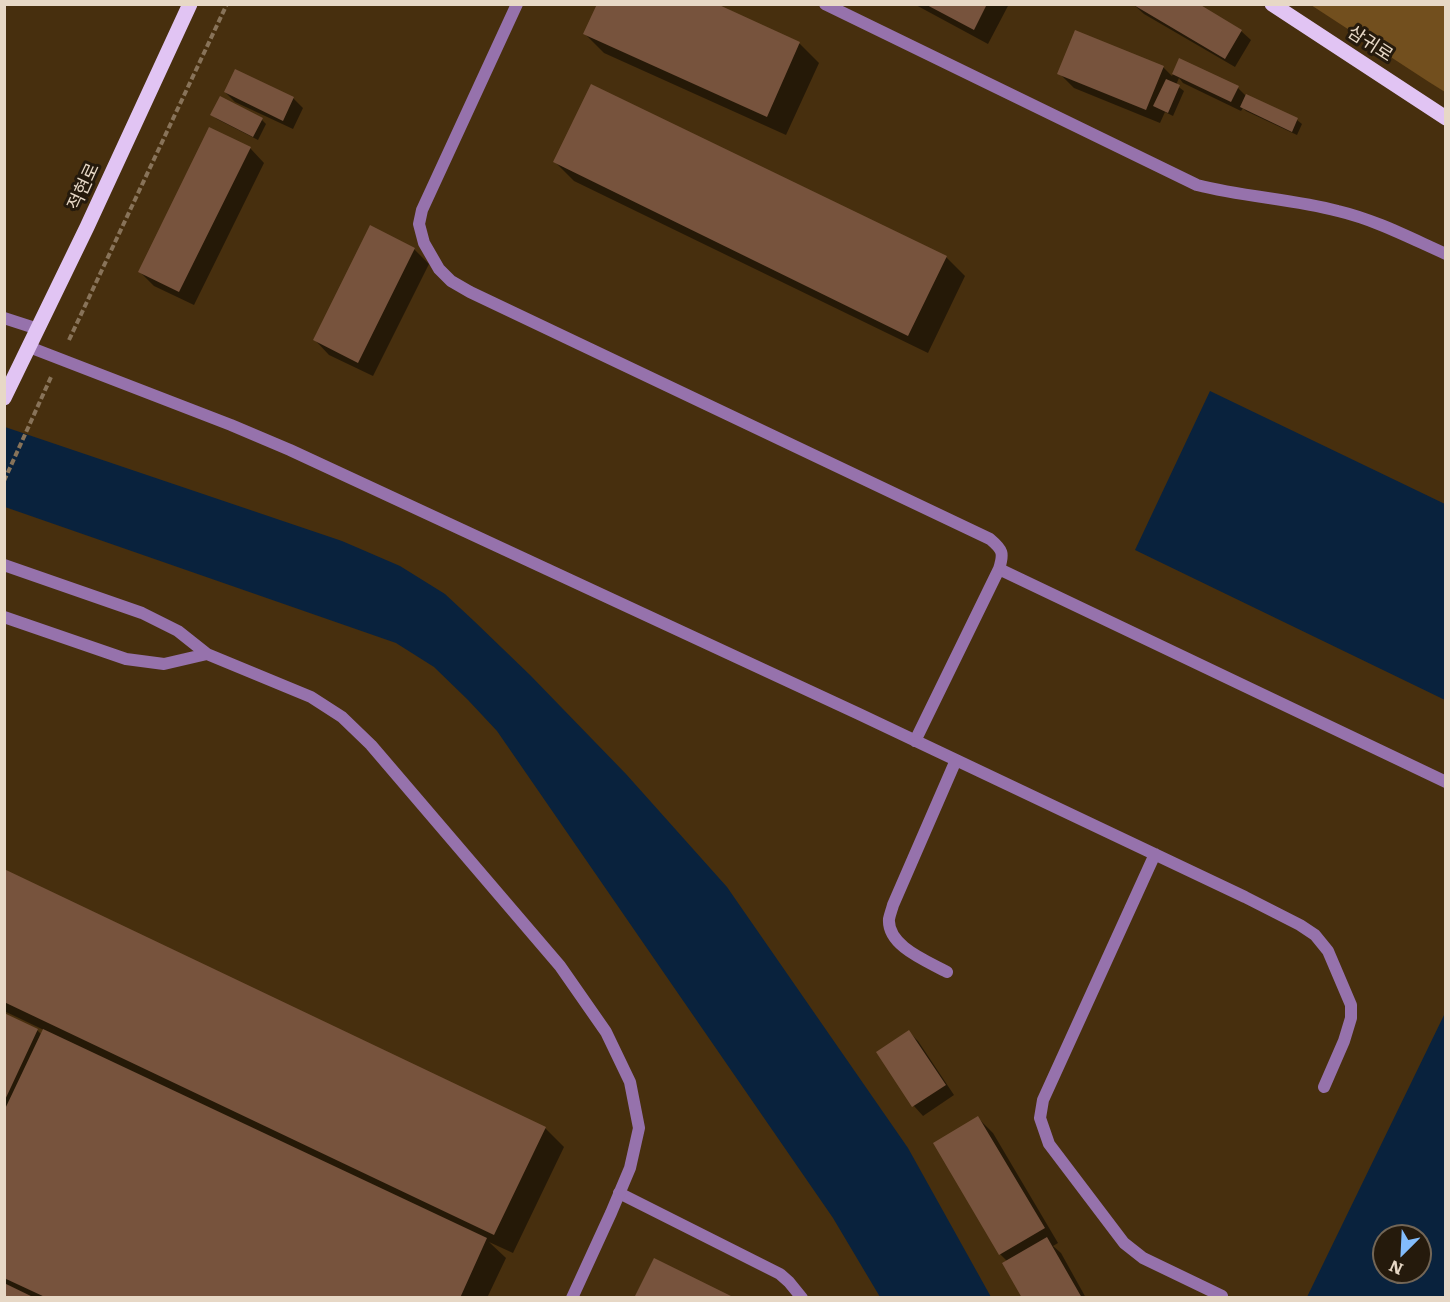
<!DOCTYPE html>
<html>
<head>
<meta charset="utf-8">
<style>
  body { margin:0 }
  #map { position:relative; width:1450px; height:1302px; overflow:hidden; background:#472f0e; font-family:Literata,serif }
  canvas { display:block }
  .frame { position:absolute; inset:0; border:6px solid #e7d8c6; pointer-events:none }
  .north { position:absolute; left:1372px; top:1224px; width:60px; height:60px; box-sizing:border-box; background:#251a0c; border:2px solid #736656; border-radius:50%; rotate:204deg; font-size:16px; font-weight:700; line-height:24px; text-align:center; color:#e7d8c6 }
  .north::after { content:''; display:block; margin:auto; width:21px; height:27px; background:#83bcfb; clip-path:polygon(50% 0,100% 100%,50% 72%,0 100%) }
</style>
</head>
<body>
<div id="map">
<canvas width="1450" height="1302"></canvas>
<div class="frame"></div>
<div class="north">N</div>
</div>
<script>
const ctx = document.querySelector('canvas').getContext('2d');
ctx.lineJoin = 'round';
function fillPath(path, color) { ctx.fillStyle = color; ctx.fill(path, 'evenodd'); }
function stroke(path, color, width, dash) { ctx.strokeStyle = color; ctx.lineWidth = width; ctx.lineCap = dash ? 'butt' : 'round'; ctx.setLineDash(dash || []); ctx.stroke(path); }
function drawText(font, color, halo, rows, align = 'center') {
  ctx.font = font + ' Literata,"Noto Sans KR",serif'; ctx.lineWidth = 6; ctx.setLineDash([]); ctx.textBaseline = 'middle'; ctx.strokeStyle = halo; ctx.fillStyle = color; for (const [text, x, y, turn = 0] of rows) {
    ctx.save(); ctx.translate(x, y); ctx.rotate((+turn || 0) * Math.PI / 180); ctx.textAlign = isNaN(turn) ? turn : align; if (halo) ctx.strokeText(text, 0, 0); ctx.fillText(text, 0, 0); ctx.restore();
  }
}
const green = new Path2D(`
  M1311,5H1445V92L1429,82Z`);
const water = new Path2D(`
  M1210,391L1445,504V700L1135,550Z
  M5,427L342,541L400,566L445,594L474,621L530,675L626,774L727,887L908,1148L991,1297H880L833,1218L497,731L468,700L434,667L396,643L5,507Z
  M1445,1013V1297H1307ZM1384,1236H1420V1272H1384Z`);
const shadow = new Path2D(`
  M713,4L800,44L819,63L786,135L604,53L585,34Z
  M914,4H1009L988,44Z
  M1134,5L1241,31L1251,40L1235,67L1144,14Z
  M1180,60L1238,88L1246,96L1297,120L1302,124L1297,135L1246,111L1243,108L1241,111L1183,83L1179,78L1176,85L1184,91L1173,116L1165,112L1160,123L1074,88L1059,73L1163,67L1172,76Z
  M225,92L293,98L303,108L293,129L235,102Z
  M212,115L262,120L266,124L258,140L217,119Z
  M250,148L264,163L194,305L154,286L139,271Z
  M555,162L946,257L965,276L928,353L574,181Z
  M414,249L429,264L373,376L329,355L315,340Z
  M4,871L545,1128L564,1147L513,1253L489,1242L506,1258L487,1298H4V1015L37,1030L42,1035L44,1030L4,1011Z
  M909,1032L918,1041L954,1095L923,1116L914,1106L878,1052Z
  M978,1118L993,1133L1058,1243L1053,1246L1061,1253L1086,1298H1024L1007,1261L1000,1254L935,1144Z`);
const building = new Path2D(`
  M597,4H717L800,42L767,117L583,34Z
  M925,4H987L974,30Z
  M1132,4H1199L1242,30L1225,59Z
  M1075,30L1164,66L1146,110L1057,74Z
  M1179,58L1239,86L1231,102L1172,74Z
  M235,69L294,97L283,121L224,92Z
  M1166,79L1180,85L1168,113L1153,106Z
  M591,84L947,256L908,336L553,162Z
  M1246,94L1298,118L1292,132L1240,107Z
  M220,96L263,118L253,137L210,115Z
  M209,127L251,147L179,292L138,272Z
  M370,225L415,248L358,363L313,340Z
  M4,869L546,1127L494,1235L4,1002Z
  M4,1013L38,1029L4,1102Z
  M43,1029L487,1238L460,1298H47L4,1278V1111Z
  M909,1030L946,1085L912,1107L876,1052Z
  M978,1116L1045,1228L999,1255L933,1143Z
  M1047,1237L1082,1298H1022L1002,1263Z
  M654,1258L735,1298H634Z
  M4,1283L35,1298H4Z`);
const path = new Path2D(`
  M69,340L227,4
  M4,481L51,377`);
const service = new Path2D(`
  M517,4L422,210L419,224L424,243L439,269L451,281L470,292L990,539C1003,550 1004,553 999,569L915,741
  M825,4L1197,185C1244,197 1292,199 1338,211C1376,220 1410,238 1446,254
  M29,347L231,425L290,450L859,714L1245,897L1300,925L1315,935L1328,951L1351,1005V1018L1344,1041L1324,1087
  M999,569L1446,782
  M1155,854L1043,1100L1040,1118L1049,1144L1124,1243L1143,1258L1222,1296
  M947,972C927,961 887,946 889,919C890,914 892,909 893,905L956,760
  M619,1193L780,1274L789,1282L802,1298`);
const minor = new Path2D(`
  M4,565L142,613L178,631L207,654L311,697L342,717L371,745L560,966L606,1032L630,1082L639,1128L630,1168L611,1213L572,1298
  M4,617L126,659L164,664L207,654`);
const tertiary = new Path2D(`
  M4,318L38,329`);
const primary = new Path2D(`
  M1272,4L1446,118
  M4,398L87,227L190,4`);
const streetNames = [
  ["삼귀로",1370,44,33],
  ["적현로",84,187,-65]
];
fillPath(green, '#724f1e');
fillPath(water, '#09223d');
fillPath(shadow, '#0007');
fillPath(building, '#77533d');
stroke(path, '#887359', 4, [6, 3]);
stroke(service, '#9672ac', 12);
stroke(minor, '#9672ac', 12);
stroke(tertiary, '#9672ac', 12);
stroke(primary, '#e1c4f3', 15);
drawText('18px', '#e7d8c6', '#251a0c', streetNames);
</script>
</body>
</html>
